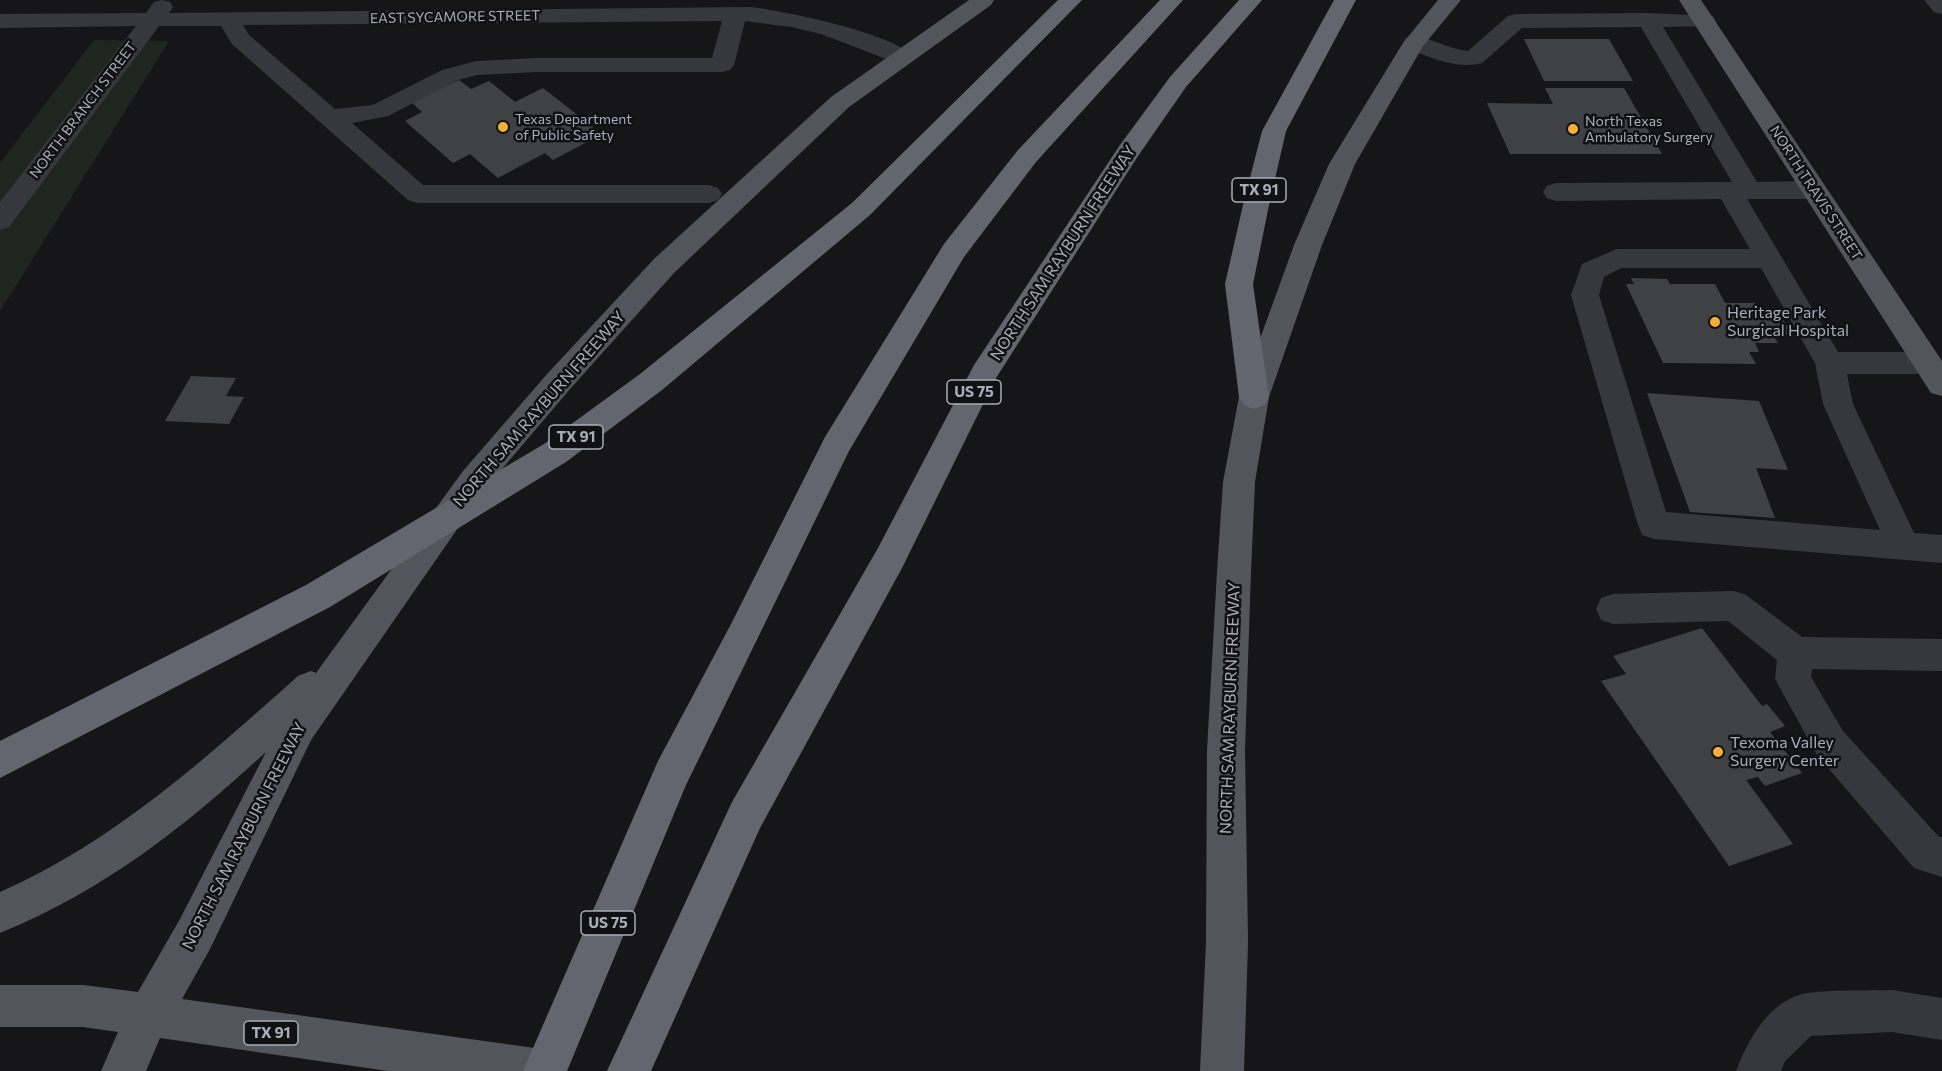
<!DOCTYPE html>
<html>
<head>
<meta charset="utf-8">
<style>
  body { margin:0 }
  canvas { display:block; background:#161618 }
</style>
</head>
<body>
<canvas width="1942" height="1071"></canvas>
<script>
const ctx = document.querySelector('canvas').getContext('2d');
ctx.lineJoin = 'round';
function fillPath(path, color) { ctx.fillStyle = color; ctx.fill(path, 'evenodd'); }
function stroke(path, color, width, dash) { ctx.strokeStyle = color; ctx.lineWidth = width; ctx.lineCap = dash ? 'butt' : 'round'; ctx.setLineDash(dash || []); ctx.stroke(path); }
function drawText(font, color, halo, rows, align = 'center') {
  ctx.font = font + ' Commissioner,sans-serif'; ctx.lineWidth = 5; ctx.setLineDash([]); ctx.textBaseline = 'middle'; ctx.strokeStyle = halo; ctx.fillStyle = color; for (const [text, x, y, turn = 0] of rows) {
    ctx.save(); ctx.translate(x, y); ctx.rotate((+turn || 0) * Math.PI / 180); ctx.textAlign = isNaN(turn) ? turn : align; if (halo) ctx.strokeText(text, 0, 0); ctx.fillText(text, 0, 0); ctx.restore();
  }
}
const green = new Path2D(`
  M94,40L169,41L0,311V163Z`);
const building = new Path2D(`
  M1524,39H1609L1633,81H1544Z
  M459,80L471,89L489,81L515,102L543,88L602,134L553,160L545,153L498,178L470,154L453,163L405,121L422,112L411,102Z
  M1545,88H1624L1662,154H1510L1487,103L1553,104Z
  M1631,278L1667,279L1670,284H1715L1725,303H1755L1758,309L1778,310L1792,335H1773L1778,343H1755L1759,352H1749L1756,364L1663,363L1626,284H1634Z
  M191,376L236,378L226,396L244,397L229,424L165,421Z
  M1647,393L1759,401L1788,470L1756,468L1775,518L1690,512Z
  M1702,628L1762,706L1767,704L1785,726L1770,732L1802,773L1765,786L1758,777L1746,780L1793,844L1729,866L1601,681L1626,674L1613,656Z`);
const minor = new Path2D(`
  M162,0L170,2L173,7L169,13L751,7C783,11 896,33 914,58L910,63L902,65L821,34L791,27L745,21L734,65L730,70L722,72H537L477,75L458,80L388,116L352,123L423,185H709L718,188L722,194L718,200L709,203H417L408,200L232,44L221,26H159L9,227L0,230V202L136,26L0,28V14L146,13L154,2ZM722,21L712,58H537L477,61L442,70L373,105L335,109L249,35L243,25Z
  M1924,0H1942V14L1934,12Z
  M1648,13L1713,16L1716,21L1713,26L1663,27L1757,182L1813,181L1822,184L1826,190L1822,196L1813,199H1747L1838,352H1927L1937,355L1942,363L1937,371L1927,374H1847L1853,404L1914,533L1942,535V563L1654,539L1642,535L1638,525L1571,295L1582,264L1617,249H1750L1721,199L1556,201L1547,198L1543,192L1547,186L1556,183L1732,182L1641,27L1522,28L1482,63C1456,70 1430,57 1406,48L1403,43L1406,38C1426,33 1448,50 1468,51L1508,16L1516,14ZM1621,268H1761L1815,363L1823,404L1880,530L1666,512L1599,295L1604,277Z
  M1734,591L1746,595L1802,637L1942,639V671L1812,669L1811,677L1843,731L1939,837H1942V877L1914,868L1817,755L1775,679L1777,660L1728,621L1613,624L1601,620L1596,609L1601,598L1613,594Z
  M1892,990L1942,998V1040L1892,1032L1811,1036L1785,1061L1781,1071H1736C1748,1041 1766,1006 1799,995C1817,989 1870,991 1892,990Z`);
const major = new Path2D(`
  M969,0H994L991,5L849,107L674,273L570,389L485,489L311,740L210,949L182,999L542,1049L558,1055L564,1071H388L160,1038L146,1071H101L118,1032L83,1027H0V985H83L138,992L180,919L266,752C183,828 105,890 0,933V892C114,842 206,758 298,676L311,671L316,673L463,471L548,373L654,259L831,97Z
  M1438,0H1461L1423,46L1355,164L1322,245L1269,397L1255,482L1251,572L1245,750L1248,942L1244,1071H1200L1206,942L1207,750L1217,572L1223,482L1239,397L1294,245L1329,164L1403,43Z
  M1679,0H1701L1942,361V396L1931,393Z`);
const highway = new Path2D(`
  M1058,0H1082L870,215L662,390L566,462L330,607L0,778V741L306,585L544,444L640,374L852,203Z
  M1160,0H1183L1036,162L964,257L849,451L686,785L567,1071H523L658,761L730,626L825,437L944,244L1018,150Z
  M1239,0H1262L1186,87L1138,156L996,378L902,568L760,828L651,1071H607L732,802L878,548L974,365L1120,145L1170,77Z
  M1334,0H1356L1286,131L1269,205L1253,284L1269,397L1265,405L1254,409L1243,405L1239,397L1225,284L1243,205L1262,131Z`);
const markers = [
  [503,127,6,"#f2b134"],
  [1573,129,6,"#f2b134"],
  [1715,322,6,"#f2b134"],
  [1718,752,6,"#f2b134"]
];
const farStreetnames = [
  ["EAST SYCAMORE STREET",455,17,-1],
  ["NORTH BRANCH STREET",83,110,-53],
  ["NORTH TRAVIS STREET",1816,193,57]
];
const farPoinames = [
  ["Texas Department",515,119],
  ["of Public Safety",515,135],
  ["North Texas",1585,121],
  ["Ambulatory Surgery",1585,137]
];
const shields = [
  [1259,190,54],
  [974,392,54],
  [576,437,54],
  [608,923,54],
  [271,1033,54]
];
const shieldNames = [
  ["TX 91",1259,190],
  ["US 75",974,392],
  ["TX 91",576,437],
  ["US 75",608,923],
  ["TX 91",271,1033]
];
const streetNames = [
  ["NORTH SAM RAYBURN FREEWAY",1063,253,-57],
  ["NORTH SAM RAYBURN FREEWAY",539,409,-49],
  ["NORTH SAM RAYBURN FREEWAY",1230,708,-88],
  ["NORTH SAM RAYBURN FREEWAY",244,836,-63]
];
const poiNames = [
  ["Heritage Park",1727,313],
  ["Surgical Hospital",1727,331],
  ["Texoma Valley",1730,743],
  ["Surgery Center",1730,761]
];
fillPath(green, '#1e261f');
fillPath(building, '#404145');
fillPath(minor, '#37383d');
fillPath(major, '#53555c');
fillPath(highway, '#63666e');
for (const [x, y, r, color] of markers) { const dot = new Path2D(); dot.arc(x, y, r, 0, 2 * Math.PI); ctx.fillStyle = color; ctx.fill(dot); stroke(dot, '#111113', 2); }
drawText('14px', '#a8adb8', '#111113', farStreetnames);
drawText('14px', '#a8adb8', '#111113', farPoinames, 'left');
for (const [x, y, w] of shields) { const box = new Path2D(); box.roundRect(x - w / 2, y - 12, w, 24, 4.5); ctx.fillStyle = '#111113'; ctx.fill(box); stroke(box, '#a8adb8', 1.5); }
drawText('bold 15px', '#a8adb8', null, shieldNames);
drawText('16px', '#a8adb8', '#111113', streetNames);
drawText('16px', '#a8adb8', '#111113', poiNames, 'left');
</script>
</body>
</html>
